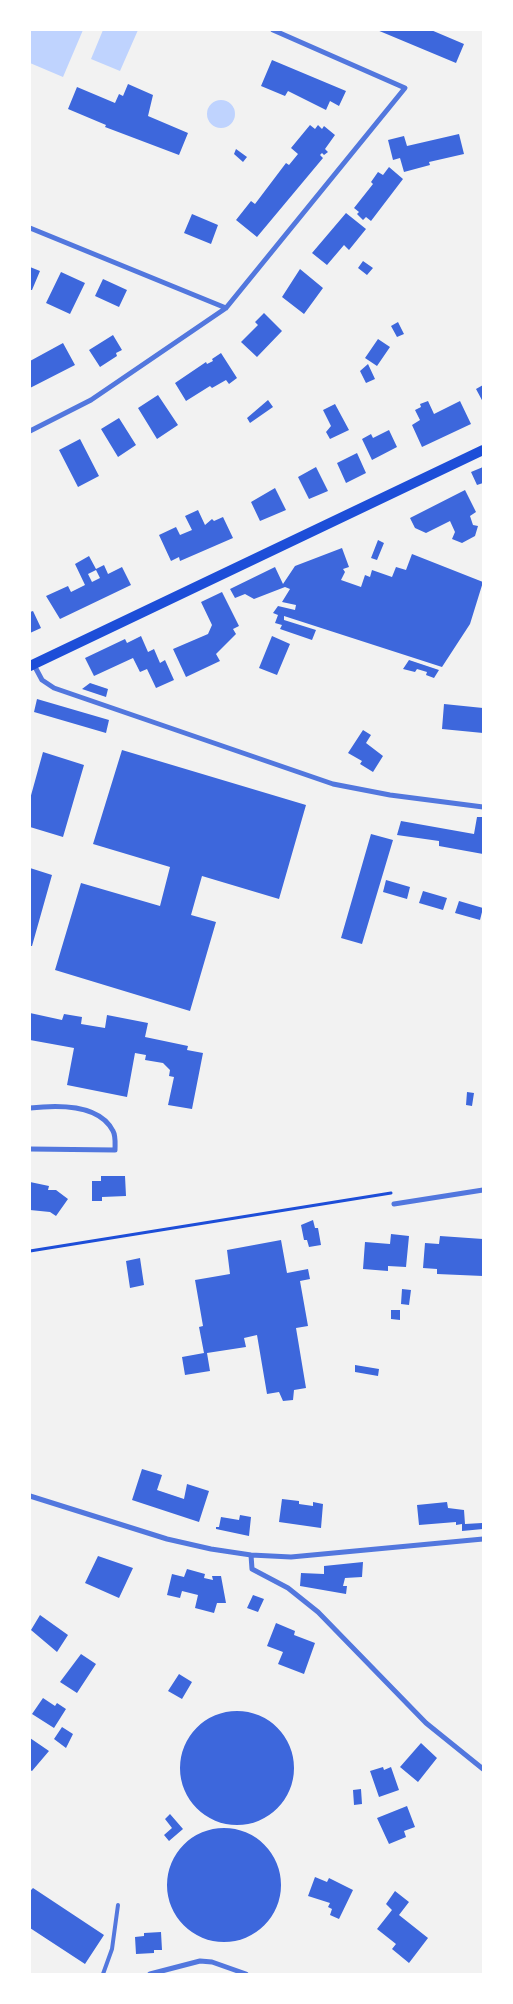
<!DOCTYPE html>
<html>
<head>
<meta charset="utf-8">
<style>
  body { margin:0 }
  #map { position:relative; width:513px; height:2004px; overflow:hidden; background:#f2f2f2; font-family:"Public Sans",sans-serif }
  canvas { display:block }
  .frame { position:absolute; inset:0; border:31px solid #fff; pointer-events:none }
</style>
</head>
<body>
<div id="map">
<canvas width="513" height="2004"></canvas>
<div class="frame"></div>
</div>
<script>
const ctx = document.querySelector('canvas').getContext('2d');
ctx.lineJoin = 'round';
function fillPath(path, color) { ctx.fillStyle = color; ctx.fill(path, 'evenodd'); }
function stroke(path, color, width, dash) { ctx.strokeStyle = color; ctx.lineWidth = width; ctx.lineCap = dash ? 'butt' : 'round'; ctx.setLineDash(dash || []); ctx.stroke(path); }
const water = new Path2D(`
  M30,30H83L63,77L30,63Z
  M103,30H138L120,71L91,59Z
  M207 114a14 14 0 1 1 28 0a14 14 0 1 1-28 0Z`);
const building = new Path2D(`
  M377,30H431L464,44L456,63Z
  M272,60L346,91L339,106L330,101L326,110L288,91L285,96L261,86Z
  M128,84L153,95L148,116L188,133L179,155L105,127L106,125L68,109L77,87L115,103L119,94L123,96Z
  M310,125L315,129L318,125L322,129L324,126L335,135L325,149L328,152L324,155L322,153L320,155L323,158L257,237L236,220L251,201L255,204L286,163L289,165L298,154L291,148Z
  M459,134L464,154L429,162L430,165L404,172L400,158L393,160L388,140L404,136L407,146Z
  M236,149L247,157L243,162L234,154Z
  M389,167L403,179L371,221L366,217L363,220L357,214L359,212L354,208L373,184L371,182L378,172L383,175Z
  M346,213L366,229L349,250L344,245L327,265L312,253Z
  M192,214L218,225L211,244L184,233Z
  M363,261L373,268L367,275L358,268Z
  M30,267L40,271L32,290H30Z
  M300,269L323,288L304,314L282,297Z
  M61,272L85,283L70,314L46,303Z
  M103,279L127,290L119,307L95,296Z
  M264,313L282,331L257,357L241,342L258,325L255,322Z
  M398,322L404,334L397,337L391,326Z
  M113,335L122,350L116,353L117,356L100,367L89,350Z
  M378,339L390,347L377,366L365,358Z
  M63,343L75,365L30,388V361Z
  M221,353L237,378L229,384L226,380L212,388L210,386L186,401L175,383L206,362L207,364L213,361L212,359Z
  M368,364L375,379L366,383L360,371Z
  M483,385V402L476,389Z
  M158,395L178,425L157,439L138,408Z
  M268,400L273,407L250,423L247,418Z
  M428,401L434,414L460,401L471,424L422,447L412,425L420,420L415,410L421,407L420,404Z
  M335,404L349,430L330,439L326,432L331,426L323,410Z
  M119,418L136,445L118,457L101,429Z
  M389,430L397,447L372,460L362,439L371,434L373,438Z
  M80,439L99,476L78,487L59,450Z
  M357,453L366,473L346,483L337,463Z
  M316,467L328,491L309,499L298,477Z
  M483,467V483L477,485L471,472Z
  M275,488L286,510L260,521L251,502Z
  M465,490L476,512L470,516L473,525L478,526L475,536L462,543L452,539L455,532L450,521L426,533L415,528L410,518Z
  M198,510L205,525L212,519L214,521L223,517L233,538L180,561L179,557L171,561L159,535L176,527L180,535L192,530L185,516Z
  M378,540L384,543L377,560L371,558Z
  M342,548L349,567L343,569L345,572L341,580L361,587L365,575L370,577L372,570L392,577L396,567L406,570L412,554L483,582L470,624L442,667L284,616V620L316,630L312,640L280,629L282,625L275,623L278,615L273,613L278,606L295,610L296,605L282,602L290,589L285,587L254,599L245,594L235,598L230,589L275,567L283,584L295,566Z
  M89,556L96,569L104,565L108,574L122,567L131,585L60,619L46,596L68,586L71,592L85,585L75,564ZM96,570L100,578L92,582L88,574Z
  M222,592L239,626L233,629L236,634L216,654L220,661L186,677L173,649L208,634L212,625L201,602Z
  M33,611L41,628L30,633V612Z
  M141,636L148,652L154,649L160,663L165,660L174,680L156,688L147,669L140,672L133,658L94,676L85,658L125,639L127,643Z
  M272,636L290,644L277,675L259,668Z
  M409,660L439,670L434,678L426,675L427,672L417,669L415,672L403,669Z
  M90,683L108,689L106,697L82,689Z
  M37,699L109,720L106,733L34,712Z
  M444,704L483,708V733L442,729Z
  M363,730L371,735L366,743L383,756L373,772L360,764L362,761L348,753Z
  M122,750L306,805L279,899L202,876L191,915L216,922L190,1011L55,970L81,883L160,906L170,867L93,844Z
  M43,752L84,765L63,837L30,827V799Z
  M477,817H483V854L439,846V841L397,835L401,821L474,834Z
  M371,834L393,840L362,944L341,938Z
  M30,868L52,875L32,946H30Z
  M386,880L410,887L407,899L383,892Z
  M423,891L447,898L443,910L419,903Z
  M459,901L483,908L480,920L455,913Z
  M30,1013L62,1020L64,1014L82,1017L81,1024L105,1028L107,1015L148,1023L145,1037L188,1046L187,1050L203,1053L192,1109L168,1105L174,1077L169,1076L170,1070L163,1063L145,1060L146,1055L135,1053L127,1097L67,1085L74,1048L30,1040Z
  M467,1092L474,1093L472,1106L466,1105Z
  M101,1176H125L126,1196L102,1197V1201H92V1181H101Z
  M30,1182L49,1186L48,1190H56L68,1199L56,1216L50,1212L30,1210Z
  M313,1220L315,1228H318L321,1245L309,1247L307,1240H304L301,1225Z
  M391,1234L409,1236L406,1267L388,1266V1271L363,1269L365,1242L390,1244Z
  M440,1236L483,1239V1276L437,1274V1269L423,1268L425,1243L439,1244Z
  M281,1240L287,1273L308,1269L310,1279L300,1281L308,1326L296,1328L306,1388L294,1390L293,1400L283,1401L279,1392L267,1394L257,1335L244,1338L246,1347L207,1353L210,1371L185,1375L182,1357L204,1353L199,1327L203,1326L195,1280L230,1274L227,1250Z
  M140,1258L144,1285L130,1288L126,1261Z
  M402,1289L411,1290L409,1305L401,1304Z
  M391,1310H400V1320L391,1319Z
  M355,1365L379,1369L378,1376L355,1372Z
  M142,1469L162,1475L157,1490L184,1499L187,1484L209,1491L199,1522L132,1500Z
  M282,1499L299,1501V1504L313,1506V1502L323,1504L321,1528L279,1522Z
  M447,1502L448,1508L464,1510L465,1524L482,1523L483,1529L462,1531V1524L456,1525V1522L419,1525L417,1505Z
  M240,1515L251,1517L249,1536L216,1529V1527H219L221,1517L239,1520Z
  M98,1556L133,1568L119,1598L85,1583Z
  M363,1562L362,1577L345,1578L343,1586H347L346,1594L300,1586L301,1573L324,1574V1566Z
  M187,1569L205,1574L204,1578L213,1580L212,1576H221L226,1603H217L214,1613L195,1608L198,1595L182,1591L180,1598L167,1595L172,1574L184,1577Z
  M253,1595L264,1599L258,1612L247,1608Z
  M40,1615L68,1635L57,1652L31,1630Z
  M276,1623L295,1631L294,1635L315,1643L304,1674L278,1664L283,1652L267,1646Z
  M81,1654L96,1664L77,1693L60,1682Z
  M179,1674L192,1682L182,1699L168,1691Z
  M43,1698L55,1706L57,1703L66,1709L54,1728L32,1714Z
  M180 1768a57 57 0 1 1 114 0a57 57 0 1 1-114 0Z
  M62,1727L73,1734L66,1748L54,1739Z
  M30,1738L49,1751L32,1771L30,1770Z
  M421,1743L437,1758L418,1782L400,1767Z
  M383,1767L384,1770L391,1767L399,1790L379,1797L370,1771Z
  M361,1789L362,1804L354,1805L353,1790Z
  M407,1806L415,1827L404,1831L406,1837L389,1844L377,1818Z
  M170,1814L183,1829L169,1841L164,1835L172,1828L165,1819Z
  M167 1885a57 57 0 1 1 114 0a57 57 0 1 1-114 0Z
  M315,1877L327,1882L329,1878L353,1890L339,1919L330,1915L332,1909L328,1907L330,1903L308,1896Z
  M33,1888L104,1935L85,1964L30,1928V1891Z
  M395,1891L409,1902L399,1915L428,1938L409,1963L392,1949L396,1944L377,1929L392,1910L386,1904Z
  M161,1932L162,1950H154V1953L136,1954L135,1937L144,1936V1933Z`);
const path = new Path2D(`
  M30,1251L391,1193`);
const service = new Path2D(`
  M103,1974L112,1949L118,1905`);
const minor = new Path2D(`
  M30,228L226,308
  M30,431L91,400L226,308L405,88L273,30
  M34,665L42,680L54,688L333,784L390,795L483,807
  M30,1108C56,1105 99,1103 113,1131C116,1136 115,1144 115,1150L30,1149
  M394,1204L483,1190
  M30,1496L167,1539L211,1549L251,1555L291,1557L483,1539
  M251,1555L252,1569L288,1588L318,1612L426,1723L483,1769
  M150,1974L200,1961L212,1962L246,1974`);
const secondary = new Path2D(`
  M30,666L483,450`);
fillPath(water, '#bfd3fe');
fillPath(building, '#3d67dc');
stroke(path, '#1d4ed8', 3);
stroke(service, '#5277de', 4);
stroke(minor, '#5277de', 5);
stroke(secondary, '#1d4ed8', 10);
</script>
</body>
</html>
